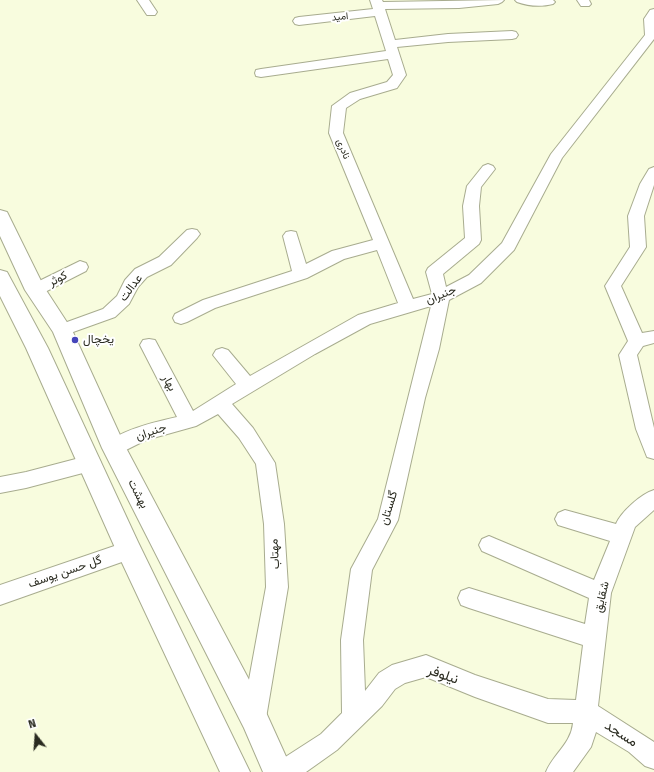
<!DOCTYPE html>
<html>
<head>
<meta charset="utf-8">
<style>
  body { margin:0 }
  #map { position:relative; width:654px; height:772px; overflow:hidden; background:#f8fcde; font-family:"Fira Sans",sans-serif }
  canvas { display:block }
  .north { position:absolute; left:16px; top:716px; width:40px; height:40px; -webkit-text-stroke:3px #fff; paint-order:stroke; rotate:343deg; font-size:11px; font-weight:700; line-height:16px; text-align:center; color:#2a2b20 }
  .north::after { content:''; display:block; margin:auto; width:14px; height:18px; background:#2a2b20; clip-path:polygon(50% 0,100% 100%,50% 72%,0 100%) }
</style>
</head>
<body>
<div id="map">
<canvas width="654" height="772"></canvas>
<div class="north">N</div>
</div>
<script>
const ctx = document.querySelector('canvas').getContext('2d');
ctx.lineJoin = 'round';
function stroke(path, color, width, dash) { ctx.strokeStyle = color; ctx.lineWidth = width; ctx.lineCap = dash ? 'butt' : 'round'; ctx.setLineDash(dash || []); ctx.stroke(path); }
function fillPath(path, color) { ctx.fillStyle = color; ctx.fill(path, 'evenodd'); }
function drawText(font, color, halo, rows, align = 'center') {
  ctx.font = font + ' "Fira Sans",Vazirmatn,sans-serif'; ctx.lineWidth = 4; ctx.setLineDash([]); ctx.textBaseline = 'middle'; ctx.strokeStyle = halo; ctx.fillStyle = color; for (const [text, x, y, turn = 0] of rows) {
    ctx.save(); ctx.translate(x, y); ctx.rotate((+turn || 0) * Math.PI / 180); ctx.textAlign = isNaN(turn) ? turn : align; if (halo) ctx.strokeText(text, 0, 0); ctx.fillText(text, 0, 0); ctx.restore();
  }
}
const minor = new Path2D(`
  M137,0H149L157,12L155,15H147Z
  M370,0H382L383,2L504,0L502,2L498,4L459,8L385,9L395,40L448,34L512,31L516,32L518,35L516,38L512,39L448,42L397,47L406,75L397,88L360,99L346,108L343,133L413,299L432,294L426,272L428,268L465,238L463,206L467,186L483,166L488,164L493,166L495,169L481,187L479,206L481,240L479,244L443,274L446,287L469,275L502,243L551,154L645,35L644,19L650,10L654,9V39L562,158L514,250L481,283L449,300L439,349L425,398L398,520L372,570L363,640L365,691L379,673L392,665L426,655L475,675L548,699L576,700L583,645L469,608L461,605L458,598L461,591L469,588L585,624L589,598L482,551L479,545L482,539L489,536L496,539L594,580L610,541L558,525L555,519L558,513L565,510L616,524C621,512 641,494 654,490V510L635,527L611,593L598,706L654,742V769L645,766L629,752L596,732L591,747L573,772H546C554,753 571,744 573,723H548L475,697L426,677L405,683L395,689L382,706L337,750L306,772H273L276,763L321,734L342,713L341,640L351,569L378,519L431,306L370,324L315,354L232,404L253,428L275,463L284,524L288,587L266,718L262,726L254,730L246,726L242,718L266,587L264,524L256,464L239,438L218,414L196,426L146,440L114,456L107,454L104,448C113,431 159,421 177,417L140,345L143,340L149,339L155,340L193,411L236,384L213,355L216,350L222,348L228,350L250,376L358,315L398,303L377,250L344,259L307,278L215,308L187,322L181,324L175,322L173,318L175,314L203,300L292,271L283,236L286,232L291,231L296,232L306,264L332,251L373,240L329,133L332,106L350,93L387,82L393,75L388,59L261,77L256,76L255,73L256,70L261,69L386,51L375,16L299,25L295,24L293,21L295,18L299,17L373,9Z
  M515,0H553L555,2L553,4C541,7 528,6 517,2Z
  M577,0H589L591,4L589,6H581Z
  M654,167V185L644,216L646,247L621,286L642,333L654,331V343L643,346L637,355L654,428V459L647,457L636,429L619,355L628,341L605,286L630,247L628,216L640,184L649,169Z
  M192,229L197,230L200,234L197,238L171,265L147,277L138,287L129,304L115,317L62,336L56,334L53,330L56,326L103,309L117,296L125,280L135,269L159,257L187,230Z
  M80,261L86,263L88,267L86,271L41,294L35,296L29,294L27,290L29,286Z
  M91,455L98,457L101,463L98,469L26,488L0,493V477L26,472Z
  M129,541L136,543L139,550L136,557L0,605V585Z`);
const secondary = new Path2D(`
  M0,210L7,212L9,216L44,287L72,330L125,446L264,708L293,772H263L244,728L102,448L53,332L25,290L0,236Z
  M0,270L7,272L48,348L138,542L250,772H220L116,550L26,348L0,296Z`);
const markers = [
  [75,340,4,"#4545ba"]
];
const farStreetnames = [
  ["امید",340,17,-6],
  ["نادری",343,149,68]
];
const streetNames = [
  ["کوثر",58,279,-27],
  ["عدالت",131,288,-53],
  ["جنیران",441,295,-22],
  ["بهار",169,383,62],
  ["جنیران",151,432,-19],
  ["بهشت",138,494,63],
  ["گلستان",389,508,-73],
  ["مهتاب",275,554,-93],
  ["گل حسن یوسف",65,572,-19],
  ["شقایق",602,597,-77]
];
const poiNames = [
  ["یخچال",83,340]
];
const nearStreetnames = [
  ["نیلوفر",443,675,19],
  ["مسجد",621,734,33]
];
stroke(minor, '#a8ac8f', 2);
stroke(secondary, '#a8ac8f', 2);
fillPath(minor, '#fff');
fillPath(secondary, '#fff');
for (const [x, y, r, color] of markers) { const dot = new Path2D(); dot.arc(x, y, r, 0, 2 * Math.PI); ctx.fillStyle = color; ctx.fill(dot); stroke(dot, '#fff', 1.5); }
drawText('10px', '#2a2b20', '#fff', farStreetnames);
drawText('12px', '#2a2b20', '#fff', streetNames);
drawText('12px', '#2a2b20', '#fff', poiNames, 'left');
drawText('14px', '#2a2b20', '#fff', nearStreetnames);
</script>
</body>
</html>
